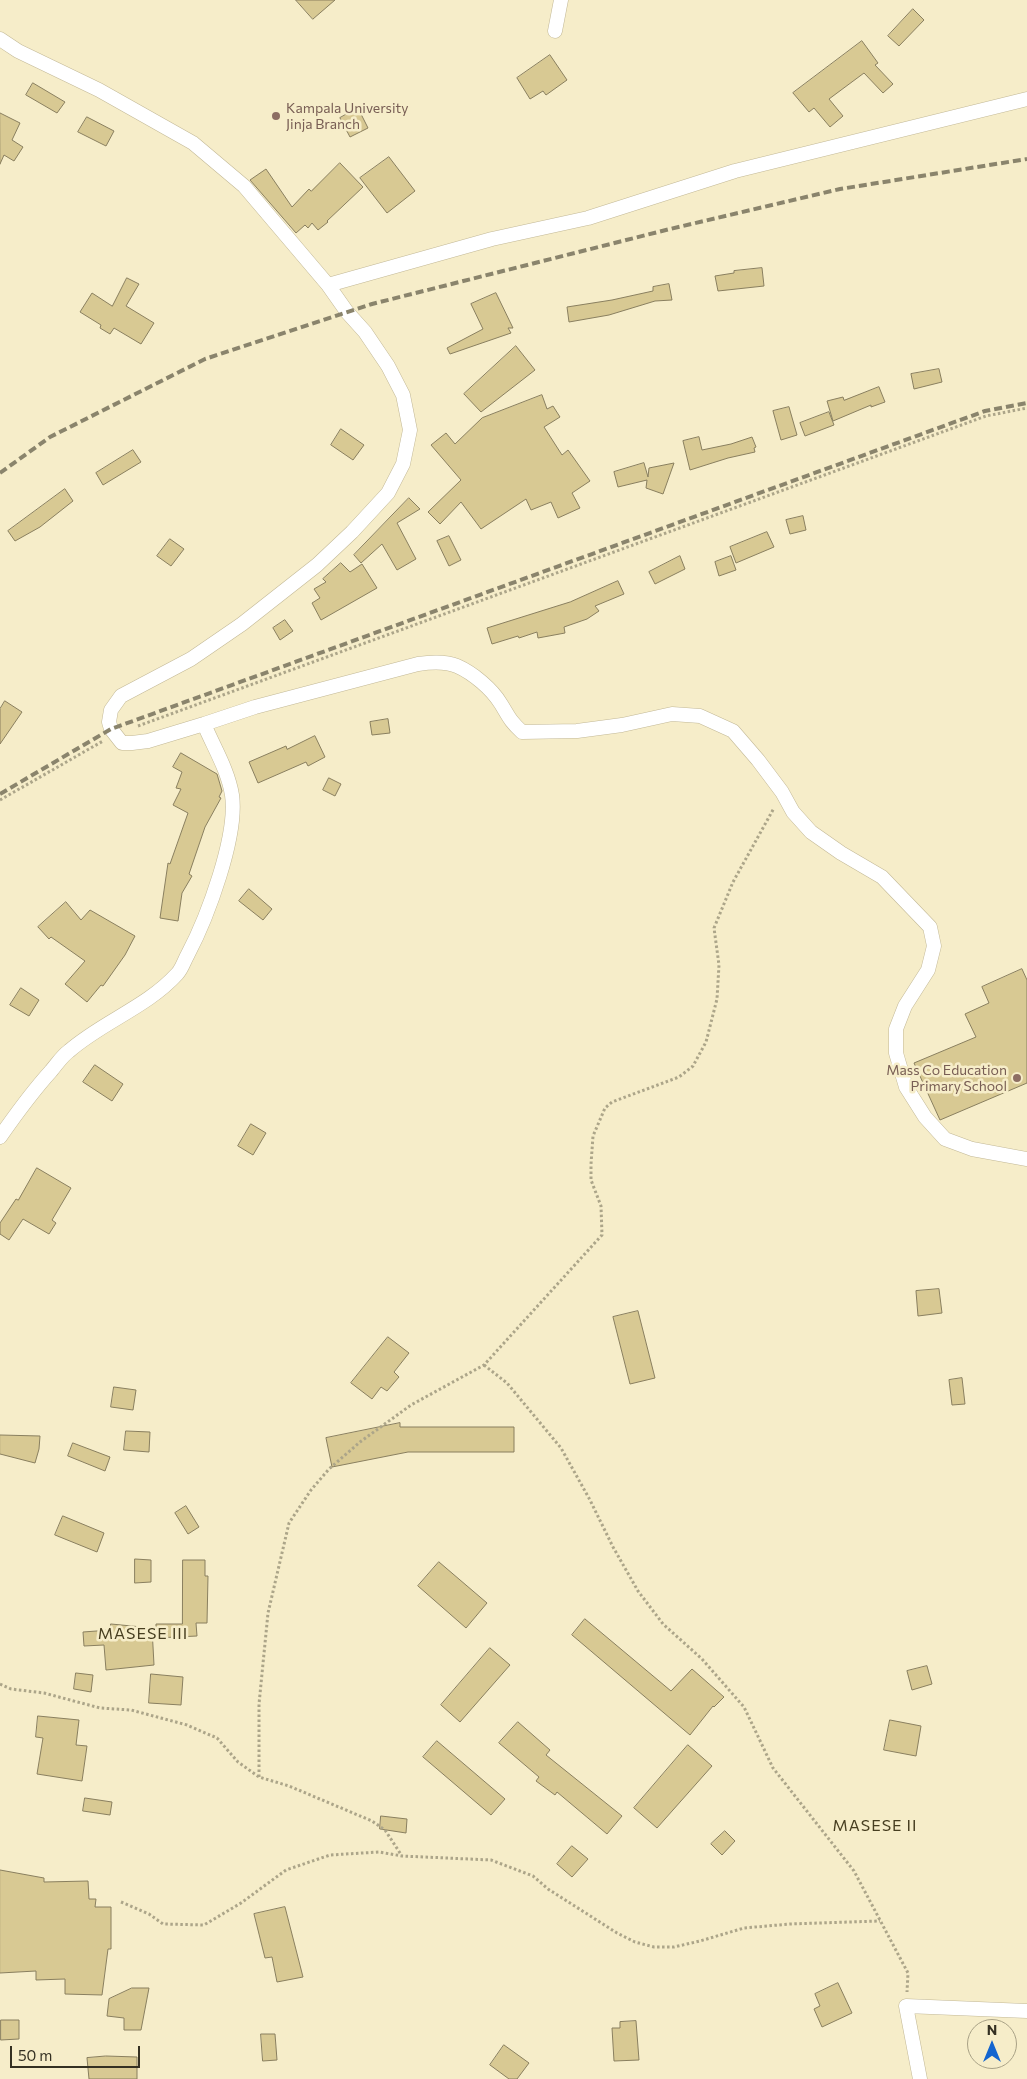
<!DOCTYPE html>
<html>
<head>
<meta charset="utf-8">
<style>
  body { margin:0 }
  #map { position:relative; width:1027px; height:2079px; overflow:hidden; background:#f6edc9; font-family:Commissioner,sans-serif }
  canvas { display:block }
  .north { position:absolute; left:967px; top:2019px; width:50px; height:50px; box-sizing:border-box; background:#f6edc9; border:1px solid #a8a186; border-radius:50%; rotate:0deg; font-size:14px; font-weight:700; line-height:20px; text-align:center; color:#343022 }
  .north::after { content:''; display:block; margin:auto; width:18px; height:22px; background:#1465cf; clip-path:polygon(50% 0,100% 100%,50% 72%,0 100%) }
  .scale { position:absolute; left:10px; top:2046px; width:130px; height:22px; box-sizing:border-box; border:2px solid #343022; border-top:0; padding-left:6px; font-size:15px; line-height:18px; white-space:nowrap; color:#343022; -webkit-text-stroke:4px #f6edc9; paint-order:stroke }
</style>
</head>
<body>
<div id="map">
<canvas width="1027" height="2079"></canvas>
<div class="north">N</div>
<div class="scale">50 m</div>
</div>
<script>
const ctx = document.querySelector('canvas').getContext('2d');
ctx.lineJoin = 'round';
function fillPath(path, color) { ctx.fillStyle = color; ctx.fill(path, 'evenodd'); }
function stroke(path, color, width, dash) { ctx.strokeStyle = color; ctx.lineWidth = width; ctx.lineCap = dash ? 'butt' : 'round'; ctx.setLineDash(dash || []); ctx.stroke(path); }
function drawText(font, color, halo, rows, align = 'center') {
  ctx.font = font + ' Commissioner,sans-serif'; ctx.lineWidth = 5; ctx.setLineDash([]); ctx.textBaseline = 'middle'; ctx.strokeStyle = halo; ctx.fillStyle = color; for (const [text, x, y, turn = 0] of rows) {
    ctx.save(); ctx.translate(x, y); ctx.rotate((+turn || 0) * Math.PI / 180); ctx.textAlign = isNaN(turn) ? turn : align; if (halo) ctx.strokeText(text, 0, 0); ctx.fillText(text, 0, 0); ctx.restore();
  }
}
const building = new Path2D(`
  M296,0H335L313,19Z
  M913,9L924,20L899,46L888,36Z
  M862,41L878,63L875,65L893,84L883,93L864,73L829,99L843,116L830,127L814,108L809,112L793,93Z
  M550,55L567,80L546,95L543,91L530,99L517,78Z
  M33,83L65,102L57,113L26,95Z
  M358,108L368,128L350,137L340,118Z
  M0,113L20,123L12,140L23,147L14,161L4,155L0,164Z
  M87,117L114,131L106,146L78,132Z
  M389,157L415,191L387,213L360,178Z
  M340,163L363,187L327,221L328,222L318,230L312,223L308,228L305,225L296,233L250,180L266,169L292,207L309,189L311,191Z
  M762,268L764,286L718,291L715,276L734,273V271Z
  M127,278L139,284L126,306L154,323L141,344L114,328L110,334L100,328L101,325L80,312L92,293L112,306Z
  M669,284L672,300L655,301L609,315L569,322L567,307L612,300L653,291V287Z
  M496,293L513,328H508L511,333L450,354L447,348L483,329L471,304Z
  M516,346L535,370L481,412L464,394Z
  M939,369L942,382L914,389L911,374Z
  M879,387L885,402L871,407V405L833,421L827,401L843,397L844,400Z
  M542,395L547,409L553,406L560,417L544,427L562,455L568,450L590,481L572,493L580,508L558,518L551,502L531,510L526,499L481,529L461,502L440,524L428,512L461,480L431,445L446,433L455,444L482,418Z
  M789,407L797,435L781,440L773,411Z
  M829,412L834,425L805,436L800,423Z
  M341,429L364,445L353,460L331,445Z
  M699,437L702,450L731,444L752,437L756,447L754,448L755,452L728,458L690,470L683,441Z
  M133,450L141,462L103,485L96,473Z
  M644,463L648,477L649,468L674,463L663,494L646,488L647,480L618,487L614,472Z
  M65,489L73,501L40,527L15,541L8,531Z
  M409,498L420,509L397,523L416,559L397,570L382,544L361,563L354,555Z
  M803,516L806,530L790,534L786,520Z
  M767,532L774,547L736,563L730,547Z
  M449,536L461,560L449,566L437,541Z
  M170,539L184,549L171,566L157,556Z
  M680,556L685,569L655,584L649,572Z
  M731,556L736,570L719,576L715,562Z
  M341,563L350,572L362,564L377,588L321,620L312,603L320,598L314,589L326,582L323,579Z
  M618,581L624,594L595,606L599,611L587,619L564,627L565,633L538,638L537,632L519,638L518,636L492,644L487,628L570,602Z
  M285,620L293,631L280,640L273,628Z
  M5,701L22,712L0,744V709Z
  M388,719L390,733L372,735L370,722Z
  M315,736L325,757L308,766L306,762L258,783L249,762L286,746L287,749Z
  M181,753L217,774L222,791L219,797L221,798L205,827L189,874L192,876L182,893L178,921L160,918L168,863L170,864L188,813L173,805L181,789L176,788L182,772L173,767Z
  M329,778L341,784L335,796L323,790Z
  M249,889L272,909L263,920L239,901Z
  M66,902L81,920L90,910L135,936L125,955L103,986L101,985L87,1002L65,984L85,961L51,937L49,939L38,927Z
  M1022,969L1027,980V1083L940,1120L914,1063L976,1037L965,1014L989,1003L982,987Z
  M21,988L39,1000L29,1016L10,1005Z
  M95,1065L123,1084L112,1101L83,1082Z
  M251,1124L266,1133L253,1155L238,1146Z
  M37,1168L71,1188L52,1220L56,1223L49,1234L23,1219L9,1240L0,1234V1223L16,1199L18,1200Z
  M939,1289L942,1313L918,1316L916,1291Z
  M638,1311L655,1378L630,1384L613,1317Z
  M388,1337L409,1353L394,1372L399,1377L387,1391L381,1387L372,1399L351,1383Z
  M962,1378L965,1404L952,1405L949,1380Z
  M114,1387L136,1390L133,1410L111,1407Z
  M400,1423V1427H514V1452H408L332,1467L326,1438Z
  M126,1431L150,1432L149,1452L124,1450Z
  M0,1435L40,1436L39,1449L35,1463L0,1454Z
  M73,1443L110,1457L105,1471L68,1456Z
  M186,1506L199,1527L188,1534L175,1513Z
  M63,1516L104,1533L97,1552L55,1535Z
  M135,1559L151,1560V1582L135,1583Z
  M183,1560H205V1576H208L207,1623H196L197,1636L156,1638V1624H182Z
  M439,1562L487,1603L466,1628L418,1586Z
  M585,1619L671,1691L692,1669L724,1697L714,1707L713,1706L690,1735L572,1635Z
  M111,1624L152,1628L154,1665L106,1670L104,1645L84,1646L83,1632L110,1630Z
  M490,1648L510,1665L460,1722L441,1705Z
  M927,1666L932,1684L912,1690L907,1671Z
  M76,1673L93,1675L91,1692L74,1689Z
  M151,1674L183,1677L181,1705L149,1703Z
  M38,1716L79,1720L76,1745L87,1746L82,1781L37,1774L43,1738L36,1737Z
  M890,1720L921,1726L916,1756L884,1750Z
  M518,1722L550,1750L546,1755L622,1816L607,1834L557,1792L555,1795L536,1781L539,1777L499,1743Z
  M437,1741L505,1799L491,1815L423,1757Z
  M688,1745L712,1766L657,1828L634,1808Z
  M85,1798L112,1802L110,1815L83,1811Z
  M381,1816L407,1819L406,1833L380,1829Z
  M725,1831L735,1841L722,1855L711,1844Z
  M572,1846L588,1859L572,1877L557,1864Z
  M0,1870L44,1878V1882L88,1881L89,1899H96L95,1907H111V1949H108L102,1995L65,1994V1979L36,1980V1971L0,1973Z
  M285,1907L303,1977L277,1982L272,1957L265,1958L254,1914Z
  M838,1983L852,2013L822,2027L814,2009L820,2006L815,1994Z
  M132,1988H149L141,2030H124V2018L107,2016L109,1999Z
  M1,2020H19V2039L1,2040Z
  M636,2021L639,2060L614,2061L612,2028H620V2022Z
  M261,2034H275L277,2060L263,2061Z
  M504,2045L529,2063L517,2079H509L490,2065Z
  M106,2056L137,2057V2079H89L87,2058Z`);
const path = new Path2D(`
  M138,726L986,416L1027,408
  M0,800L103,741
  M484,1365L507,1383L561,1448L590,1500L613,1547L638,1591L663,1624L702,1659L744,1707L773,1768L854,1871L908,1973L907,1992
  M0,1684L11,1689L44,1693L100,1708L131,1710L187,1725L217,1738L238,1762L259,1777L289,1786L372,1821L385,1830L402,1856
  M259,1777V1704L268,1613L289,1523L311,1490L329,1469L360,1442L411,1405L484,1365L602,1235L601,1206L591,1180V1164L593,1136L605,1108L612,1102L679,1077L693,1066L706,1042L717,999L719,965L714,928L733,882L774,808
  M121,1902L149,1914L163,1924L204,1925L241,1903L286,1870L330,1855L379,1852L402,1856L491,1860L533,1876L548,1889L617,1933L635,1942L654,1947H674L700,1941L744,1928L790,1924L880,1921`);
const street = new Path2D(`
  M555,31L561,0
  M0,39L18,51L99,90L193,143L244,186L328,285L347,312L365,332L388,366L403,395L410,430L403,464L388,493L352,532L317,565L242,624L191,659L121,696L111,710L109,722L111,729L122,743H132L148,741L204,724L255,707L418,664C431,662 445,661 457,666C473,673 492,689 501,704C509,717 510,721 522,732L577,731L622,725L672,714L700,716L733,731L758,760L782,792L793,812L811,832L841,853L882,877L930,927L934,946L928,970L905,1006L896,1029V1053L906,1087L925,1117L945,1139L972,1149L1027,1159
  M328,285L492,239L588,218L735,171L1027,99
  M0,1137C16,1114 32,1092 51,1071C57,1064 62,1056 69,1051C102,1022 147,1007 177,974C182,969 184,961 188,954C207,918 238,836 232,795C228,770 214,748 204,724
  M920,2079L906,2006L1027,2011`);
const rail = new Path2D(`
  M0,473L50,437L205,359L372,304L670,229L840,189L1027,159
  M0,794L111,729L985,411L1027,403`);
const markers = [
  [276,116,5,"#8d6e63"],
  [1017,1078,5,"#8d6e63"]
];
const educationNames = [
  ["Kampala University",286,108],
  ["Jinja Branch",286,124],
  ["Mass Co Education",1007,1070,"right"],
  ["Primary School",1007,1086,"right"]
];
const quarterNames = [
  ["MASESE III",143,1634],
  ["MASESE II",875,1826]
];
fillPath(building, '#d8c993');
stroke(building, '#897f5f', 1);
stroke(street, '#c2b896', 15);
stroke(path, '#aca589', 3, [2.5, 2.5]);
stroke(street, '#fff', 14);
stroke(rail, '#8a846c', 4, [8, 4]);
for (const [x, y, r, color] of markers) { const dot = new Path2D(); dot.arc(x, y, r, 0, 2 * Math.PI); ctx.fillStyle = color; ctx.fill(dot); stroke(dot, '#f6edc9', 2); }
drawText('14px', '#785e54', '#f6edc9', educationNames, 'left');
ctx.letterSpacing = '1px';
drawText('16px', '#473e20', '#f6edc9', quarterNames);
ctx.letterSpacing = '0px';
</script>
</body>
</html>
